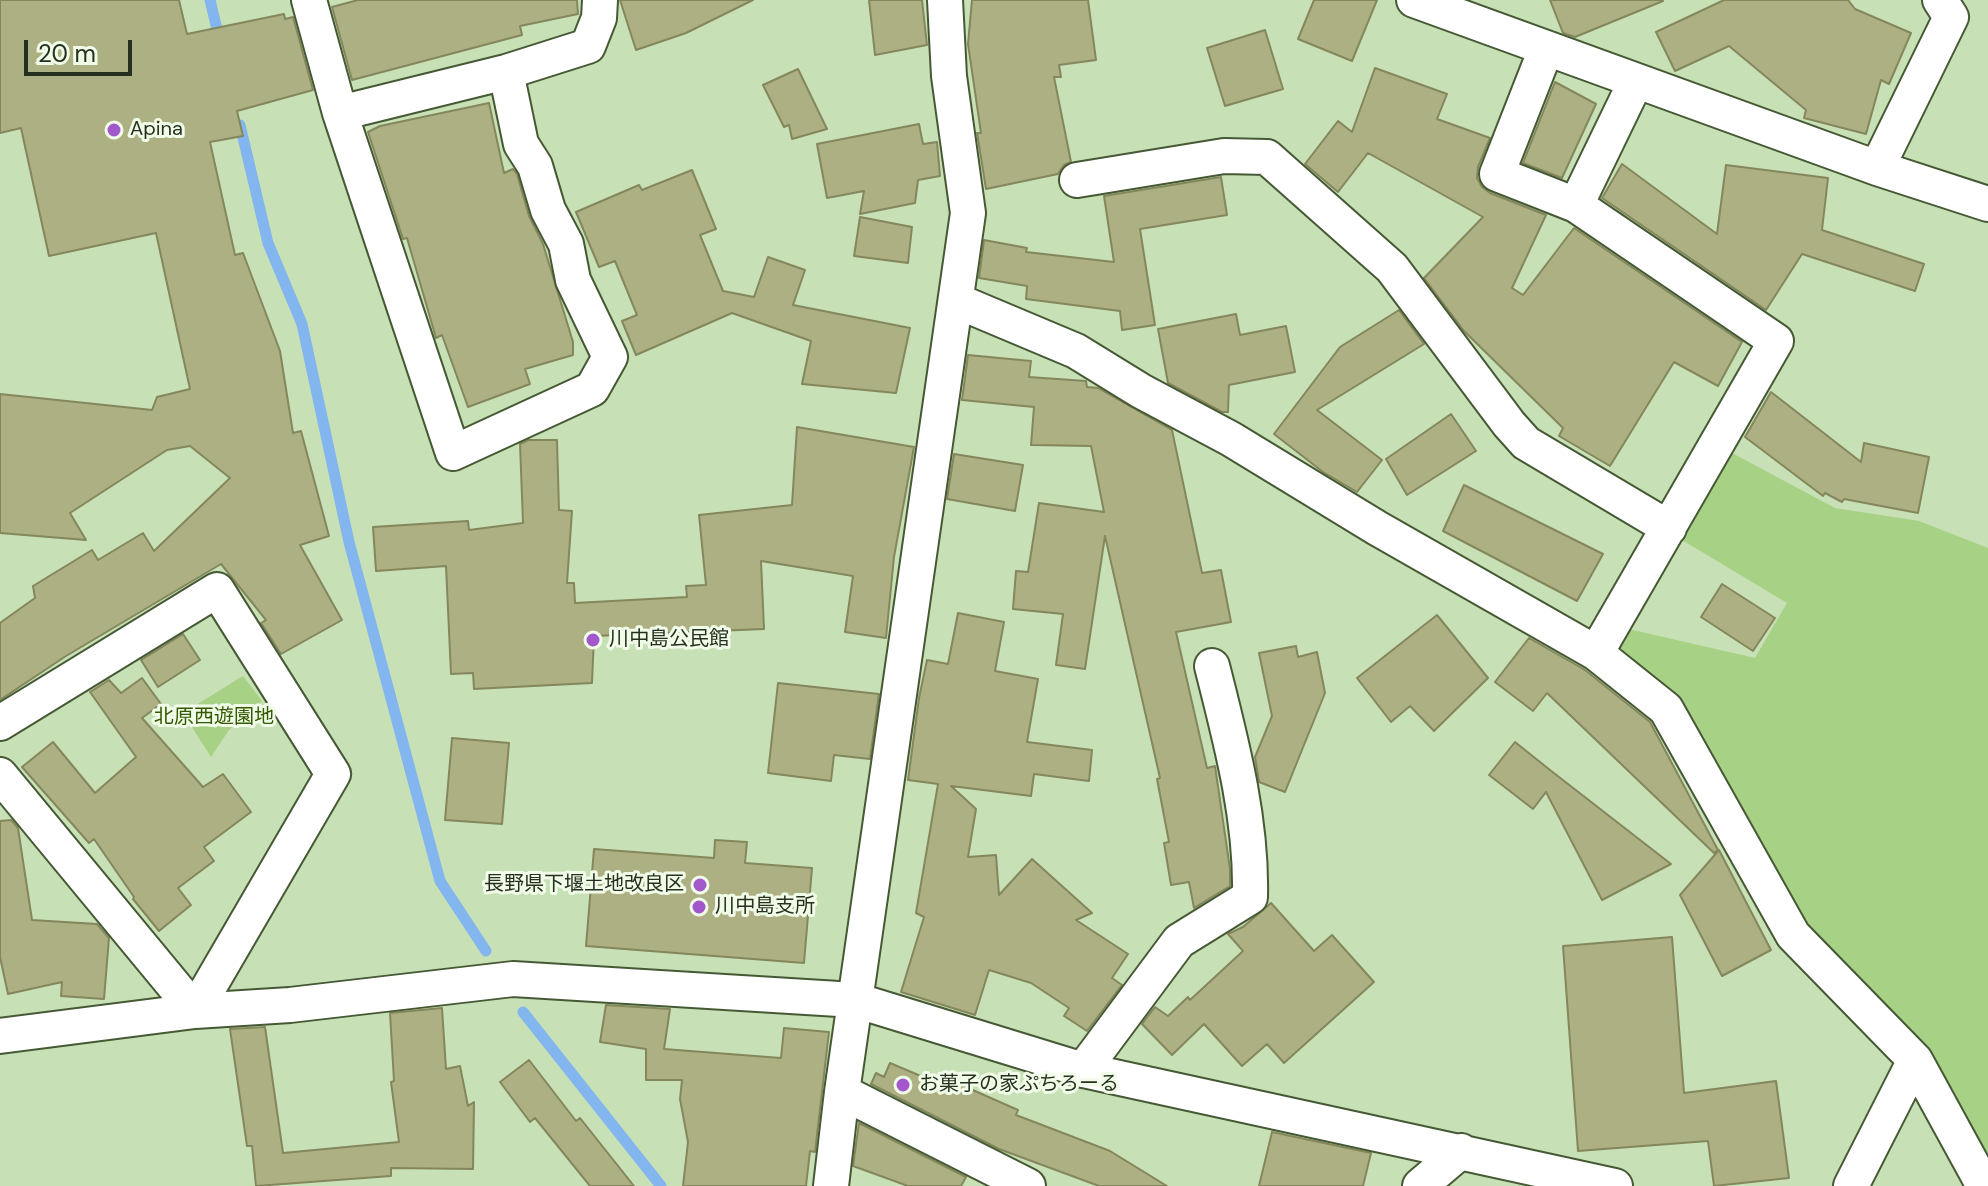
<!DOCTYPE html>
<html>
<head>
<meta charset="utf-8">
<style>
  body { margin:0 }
  #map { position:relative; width:1988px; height:1186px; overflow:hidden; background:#c8e0b6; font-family:"DM Sans",sans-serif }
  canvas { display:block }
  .scale { position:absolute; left:24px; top:40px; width:108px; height:36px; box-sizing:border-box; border:4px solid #273020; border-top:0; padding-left:10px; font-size:24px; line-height:28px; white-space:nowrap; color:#273020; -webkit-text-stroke:6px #f0fce7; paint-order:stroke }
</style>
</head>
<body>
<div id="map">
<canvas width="1988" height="1186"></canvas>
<div class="scale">20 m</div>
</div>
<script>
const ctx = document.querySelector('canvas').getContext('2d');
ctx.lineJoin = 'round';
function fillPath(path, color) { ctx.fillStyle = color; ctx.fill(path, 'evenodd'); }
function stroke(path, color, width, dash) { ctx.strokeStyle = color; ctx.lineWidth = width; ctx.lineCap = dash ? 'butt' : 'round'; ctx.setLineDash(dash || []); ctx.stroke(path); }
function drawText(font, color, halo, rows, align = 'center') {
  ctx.font = font + ' "DM Sans","Noto Sans JP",sans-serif'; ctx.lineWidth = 6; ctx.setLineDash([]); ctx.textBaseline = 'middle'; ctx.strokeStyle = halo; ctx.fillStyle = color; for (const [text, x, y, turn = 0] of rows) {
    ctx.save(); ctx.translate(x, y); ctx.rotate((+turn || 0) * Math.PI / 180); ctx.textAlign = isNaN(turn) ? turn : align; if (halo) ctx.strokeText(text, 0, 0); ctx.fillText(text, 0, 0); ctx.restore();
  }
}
const green = new Path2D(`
  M1732,453L1835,508L1919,521L1988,548V1175L1786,924L1686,708L1619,650L1611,625L1755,658L1787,603L1682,540Z
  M243,676L262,701L229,730L211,757L183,713Z`);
const stream = new Path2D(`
  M210,0L220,42
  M240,125L268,243L302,324L349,542L440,881L486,951
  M523,1012L661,1186`);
const building = new Path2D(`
  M0,0H179L187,34L284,14L285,19L293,17L313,90L237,111L243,136L210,142L235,255L243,253L280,351L293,433L301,431L329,536L300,545L342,620L281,654L261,623L266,620L221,564L66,656L0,700V623L35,598L33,586L92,550L98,560L143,533L154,551L230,478L190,446L167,450L70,513L86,540L0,533V394L152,410L157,397L190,389L156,233L49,256L21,128L0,133Z
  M358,0H577L578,14L520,26L522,35L352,80L332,7Z
  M620,0H753L686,33L636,50Z
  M869,0H922L927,45L875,55Z
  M972,0H1088L1096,60L1059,65L1061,77H1054L1071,162L1064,165L1058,174L986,189L977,133H981L968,44Z
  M1314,0H1377L1352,61L1298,39Z
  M1550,0H1662L1663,1L1575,37L1563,33Z
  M1724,0H1848L1855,9L1911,33L1889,84L1881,80L1866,134L1804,118L1806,110L1729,46L1675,71L1656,32Z
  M1265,30L1283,89L1225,106L1207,48Z
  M1375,68L1447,94L1437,119L1490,138L1478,167L1477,178L1482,187L1490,193L1546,215L1512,288L1523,295L1574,228L1742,342L1718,386L1674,362L1610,466L1559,436L1563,428L1464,331L1424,278L1483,217L1368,153L1338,192L1305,164L1338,121L1352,132Z
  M798,69L827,129L792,139L789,125L784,127L763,85Z
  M1555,82L1596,104L1562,178L1523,163Z
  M489,103L504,173L513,169L517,174L529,216L543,244L573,342V355L525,369L530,384L468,407L442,335L436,338L407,238L403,239L368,132L380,126Z
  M919,124L923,144L937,142L940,176L918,180L915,203L860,214L864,191L827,198L817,144Z
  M1622,164L1717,234L1726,165L1828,178L1822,230L1924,264L1915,291L1802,254L1766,310L1602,198Z
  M692,170L716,229L700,235L723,291L754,297L768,257L805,270L793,305L910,328L896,393L802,384L811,341L732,313L636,355L622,321L637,315L615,261L599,267L576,212L639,185L642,190Z
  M1221,177L1227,215L1140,229L1155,325L1122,330L1120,311L1026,299L1027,286L979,278L984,240L1027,248L1026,252L1114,262L1104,196Z
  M860,217L912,227L908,263L854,256Z
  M1399,310L1424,344L1317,410L1382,460L1357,492L1323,472L1274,434L1340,347Z
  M1236,314L1240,335L1286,326L1295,372L1229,385L1228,412H1222L1168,383L1158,329Z
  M968,355L1031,361L1029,377L1086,381L1087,387L1098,388L1172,430L1202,573L1221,570L1231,622L1176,632L1207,768L1215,766L1230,869V886L1194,908L1189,882L1171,885L1164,843L1169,842L1157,779L1160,778L1105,536L1085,669L1056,665L1063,614L1013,609L1016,571L1028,572L1039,503L1104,512L1091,446L1031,445L1034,407L962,400Z
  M1771,392L1861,462L1864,443L1929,457L1918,513L1844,499L1842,502L1825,493L1823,496L1745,437Z
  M1451,414L1476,451L1407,495L1386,459Z
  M797,427L914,447L894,557L886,638L845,632L853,576L761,561L764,629L594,636L592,683L474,689L473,673L451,674L446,566L376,571L373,527L468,521L469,530L523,523L520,444L528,440H557L559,510L572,511L567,583H574L575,603L687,597L686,586L706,585L699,515L792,505Z
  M954,454L1023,465L1015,511L947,499Z
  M1464,485L1603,554L1577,601L1443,531Z
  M1722,584L1775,618L1753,651L1701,617Z
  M958,613L1004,622L995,671L1038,679L1027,742L1092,750L1089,781L1034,774L1031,796L951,786L976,809L968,857L996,855L999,895L1032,859L1092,913L1076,920L1128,954L1112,978L1122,985L1087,1031L1064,1016L1069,1008L1031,983L989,970L975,1015L901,992L924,917L916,913L938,784L908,780L919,698L927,660L948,664Z
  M1437,615L1488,678L1434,731L1410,706L1391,722L1357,678Z
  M183,634L200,660L158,687L141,660Z
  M1529,638L1585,670L1650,722L1718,850L1714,853L1547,693L1533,711L1495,682Z
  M1296,646L1298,657L1317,652L1325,693L1285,792L1259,782L1255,757L1272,716L1259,653Z
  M142,678L161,704L142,718L203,787L223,774L251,812L204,847L214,861L178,888L191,905L159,931L133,899L134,897L94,839L89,843L22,767L53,742L95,793L136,757L90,692L109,680L121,693Z
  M778,683L879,694L870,759L834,755L831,781L768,773Z
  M452,738L509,743L502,824L445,820Z
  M1515,742L1550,770L1671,864L1602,900L1546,792L1533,809L1489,775Z
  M11,820L18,828L32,920L97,924L109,938L104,999L61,996L62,982L8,994L0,957V821Z
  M715,840L747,842L745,863L812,868L804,963L586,946L594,849L714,858Z
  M1719,850L1771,950L1722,976L1680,895Z
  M1271,903L1314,951L1332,935L1374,982L1284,1063L1267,1044L1242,1066L1204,1024L1172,1055L1142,1024L1155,1007L1168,1016L1188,997L1190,1000L1243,951L1228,934L1243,927Z
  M1672,937L1684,1093L1776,1081L1789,1178L1714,1186L1708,1141L1578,1151L1563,946Z
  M606,1005L670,1009L664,1049L781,1058L784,1028L829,1032L815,1152L810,1151L806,1186H683L688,1142L680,1099L682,1080H646V1049L600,1042Z
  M442,1008L446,1069L460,1066L468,1106L474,1102L473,1169L391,1168V1176L256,1186L252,1146H247L230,1029L265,1027L283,1153L399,1142L391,1082L394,1081L390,1013Z
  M529,1060L576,1121L580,1118L634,1186H590L535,1118L530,1122L500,1082Z
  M890,1063L956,1091L959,1084L1018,1110L1016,1115L1110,1151L1167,1186H1099L999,1149L871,1084L876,1073L884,1077Z
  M859,1123L966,1177L961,1186H908L853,1166Z
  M1272,1132L1371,1153L1363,1186H1259Z`);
const street = new Path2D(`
  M309,0L340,113L453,453L592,389L610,357L573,280L566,244L548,210L535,166L521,144L506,72
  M1414,0L1877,168L1988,204
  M1546,49L1497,174L1576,205
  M340,113L506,72L588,46L599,18L600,0
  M1877,168L1951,17L1940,0
  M1077,180L1224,156L1267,157L1392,268L1509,424L1526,443L1669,528
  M957,301L1076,351L1141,391L1231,439L1377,528L1596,653L1666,709L1793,935L1915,1060L1984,1186
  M1596,653L1776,341L1576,205L1636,81
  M0,723L217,590L333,774L195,1011L0,775
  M0,1036L195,1011L290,1005L513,979L855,1000L1083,1070L1615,1186
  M1083,1070L1179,941L1250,897C1252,819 1231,741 1212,666
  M842,1092L1028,1186
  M831,1186L842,1092L968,213L949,76L945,0
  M1420,1186L1461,1151
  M1851,1186L1915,1060`);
const markers = [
  [114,130,8,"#a258cb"],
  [593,640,8,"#a258cb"],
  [700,885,8,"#a258cb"],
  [699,907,8,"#a258cb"],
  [903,1085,8,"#a258cb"]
];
const poiNames = [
  ["Apina",130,130],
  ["川中島公民館",609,640],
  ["長野県下堰土地改良区",684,885,"right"],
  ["川中島支所",715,907],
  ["お菓子の家ぷちろーる",919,1085]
];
const parkNames = [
  ["北原西遊園地",214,718]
];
fillPath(green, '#a7d185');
stroke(stream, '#83b6ee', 11);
fillPath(building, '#acb083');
stroke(building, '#84875c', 2);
stroke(street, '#455934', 38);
stroke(street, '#fff', 34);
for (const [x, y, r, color] of markers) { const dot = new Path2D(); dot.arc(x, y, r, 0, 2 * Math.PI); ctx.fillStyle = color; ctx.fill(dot); stroke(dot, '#f0fce7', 3); }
drawText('20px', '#273020', '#f0fce7', poiNames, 'left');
drawText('20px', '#345902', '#f0fce7', parkNames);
</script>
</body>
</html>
